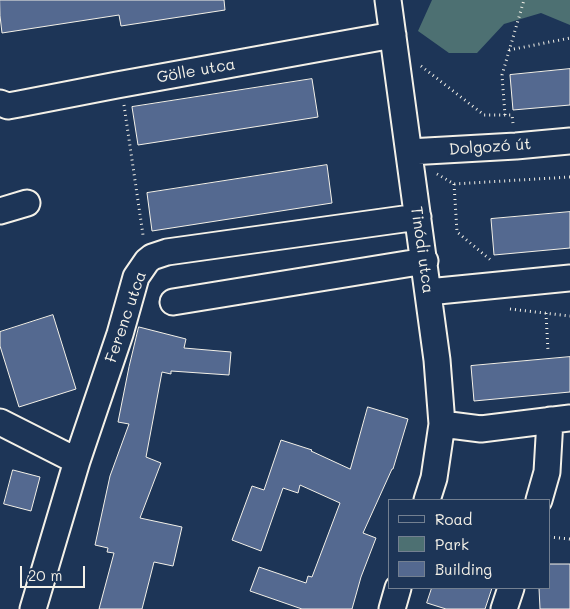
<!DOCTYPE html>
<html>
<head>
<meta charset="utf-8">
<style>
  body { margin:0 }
  #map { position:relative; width:570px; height:609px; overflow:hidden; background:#1d3557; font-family:Mali,sans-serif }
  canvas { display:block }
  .legend { position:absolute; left:388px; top:499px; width:162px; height:90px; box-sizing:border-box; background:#1d3557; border:1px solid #738091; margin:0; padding:6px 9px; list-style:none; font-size:15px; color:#f4f1e8 }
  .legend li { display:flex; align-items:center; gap:10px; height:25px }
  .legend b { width:25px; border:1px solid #738091 }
  .scale { position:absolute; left:20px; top:566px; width:65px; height:22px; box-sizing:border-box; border:2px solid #f4f1e8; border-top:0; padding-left:6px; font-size:15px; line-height:18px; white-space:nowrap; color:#f4f1e8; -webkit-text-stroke:4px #1d3557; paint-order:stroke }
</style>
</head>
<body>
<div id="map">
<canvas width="570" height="609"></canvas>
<ul class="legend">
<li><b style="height:6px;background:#1d3557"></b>Road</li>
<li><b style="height:14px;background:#4d7072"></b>Park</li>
<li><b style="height:14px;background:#546990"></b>Building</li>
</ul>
<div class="scale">20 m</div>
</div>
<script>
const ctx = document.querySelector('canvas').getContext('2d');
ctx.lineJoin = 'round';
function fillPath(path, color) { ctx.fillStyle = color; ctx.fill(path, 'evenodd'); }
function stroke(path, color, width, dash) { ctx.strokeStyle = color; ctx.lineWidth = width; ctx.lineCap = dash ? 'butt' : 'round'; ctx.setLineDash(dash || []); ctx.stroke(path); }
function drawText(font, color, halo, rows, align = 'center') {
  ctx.font = font + ' Mali,sans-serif'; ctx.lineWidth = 5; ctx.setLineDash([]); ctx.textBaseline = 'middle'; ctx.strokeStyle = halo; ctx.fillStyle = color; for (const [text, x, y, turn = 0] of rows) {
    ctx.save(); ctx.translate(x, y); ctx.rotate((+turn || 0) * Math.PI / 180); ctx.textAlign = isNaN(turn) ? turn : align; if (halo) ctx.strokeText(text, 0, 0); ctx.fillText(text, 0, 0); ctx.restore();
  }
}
const green = new Path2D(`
  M432,0H570V25L541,13L504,24L477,53H449L418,31Z`);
const building = new Path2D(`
  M0,0H224L225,10L121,26L119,15L2,33L0,16Z
  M570,69V105L513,110L510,75Z
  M312,79L318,117L138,145L132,107Z
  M327,165L332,203L152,231L147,193Z
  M570,212V248L494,255L491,219Z
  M53,315L76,389L19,407L0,346V332Z
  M139,327L186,339L184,348L231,352L229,375L171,371V374L162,372L146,457L161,463L140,518L182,527L173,566L154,562L142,609H99L114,553L107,552L108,548L95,545L110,476L129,424L118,422L129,367Z
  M570,357V392L474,401L471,366Z
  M368,407L408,419L393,469H392L363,533L376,538L361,577L352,609H302L250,591L259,567L306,583L308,576L312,577L340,503L300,485L298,493L283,488L261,551L232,540L252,486L264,490L281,440L312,450L311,451L350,469Z
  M13,470L40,477L31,511L4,504Z
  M549,564H570V609H540L539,588H549Z
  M432,588H492L485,609H446L427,603Z`);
const path = new Path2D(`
  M509,50L570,38
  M421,66L484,115H512L513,123
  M124,105L143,235
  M505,115L502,75L524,0
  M437,174L454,184L570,177
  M454,184L457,232L493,262
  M510,309L570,316
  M546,313L548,351
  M549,537L570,539`);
const street = new Path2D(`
  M388,0L437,360L442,424L434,478L427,500
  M0,103L8,106L19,104L117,85L393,35
  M409,152L516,146L570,141
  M0,211L27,203
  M428,292L570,278
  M173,302L425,261
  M0,422L77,461
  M442,424L481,429L570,418
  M539,500L547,472L550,420
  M33,609L77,461L120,334L136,277L147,261L152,257L167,252L418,217
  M392,609L398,588
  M504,609L511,588`);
const streetNames = [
  ["Gölle utca",196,71,-10],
  ["Dolgozó út",490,147,-4],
  ["Tinódi utca",422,250,82],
  ["Ferenc utca",126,317,-71]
];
fillPath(green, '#4d7072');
fillPath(building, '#546990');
stroke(building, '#f4f1e8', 1);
stroke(street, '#f4f1e8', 29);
stroke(path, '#f4f1e8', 3, [1, 4]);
stroke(street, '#1d3557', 25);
drawText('16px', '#f4f1e8', '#1d3557', streetNames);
</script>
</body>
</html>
